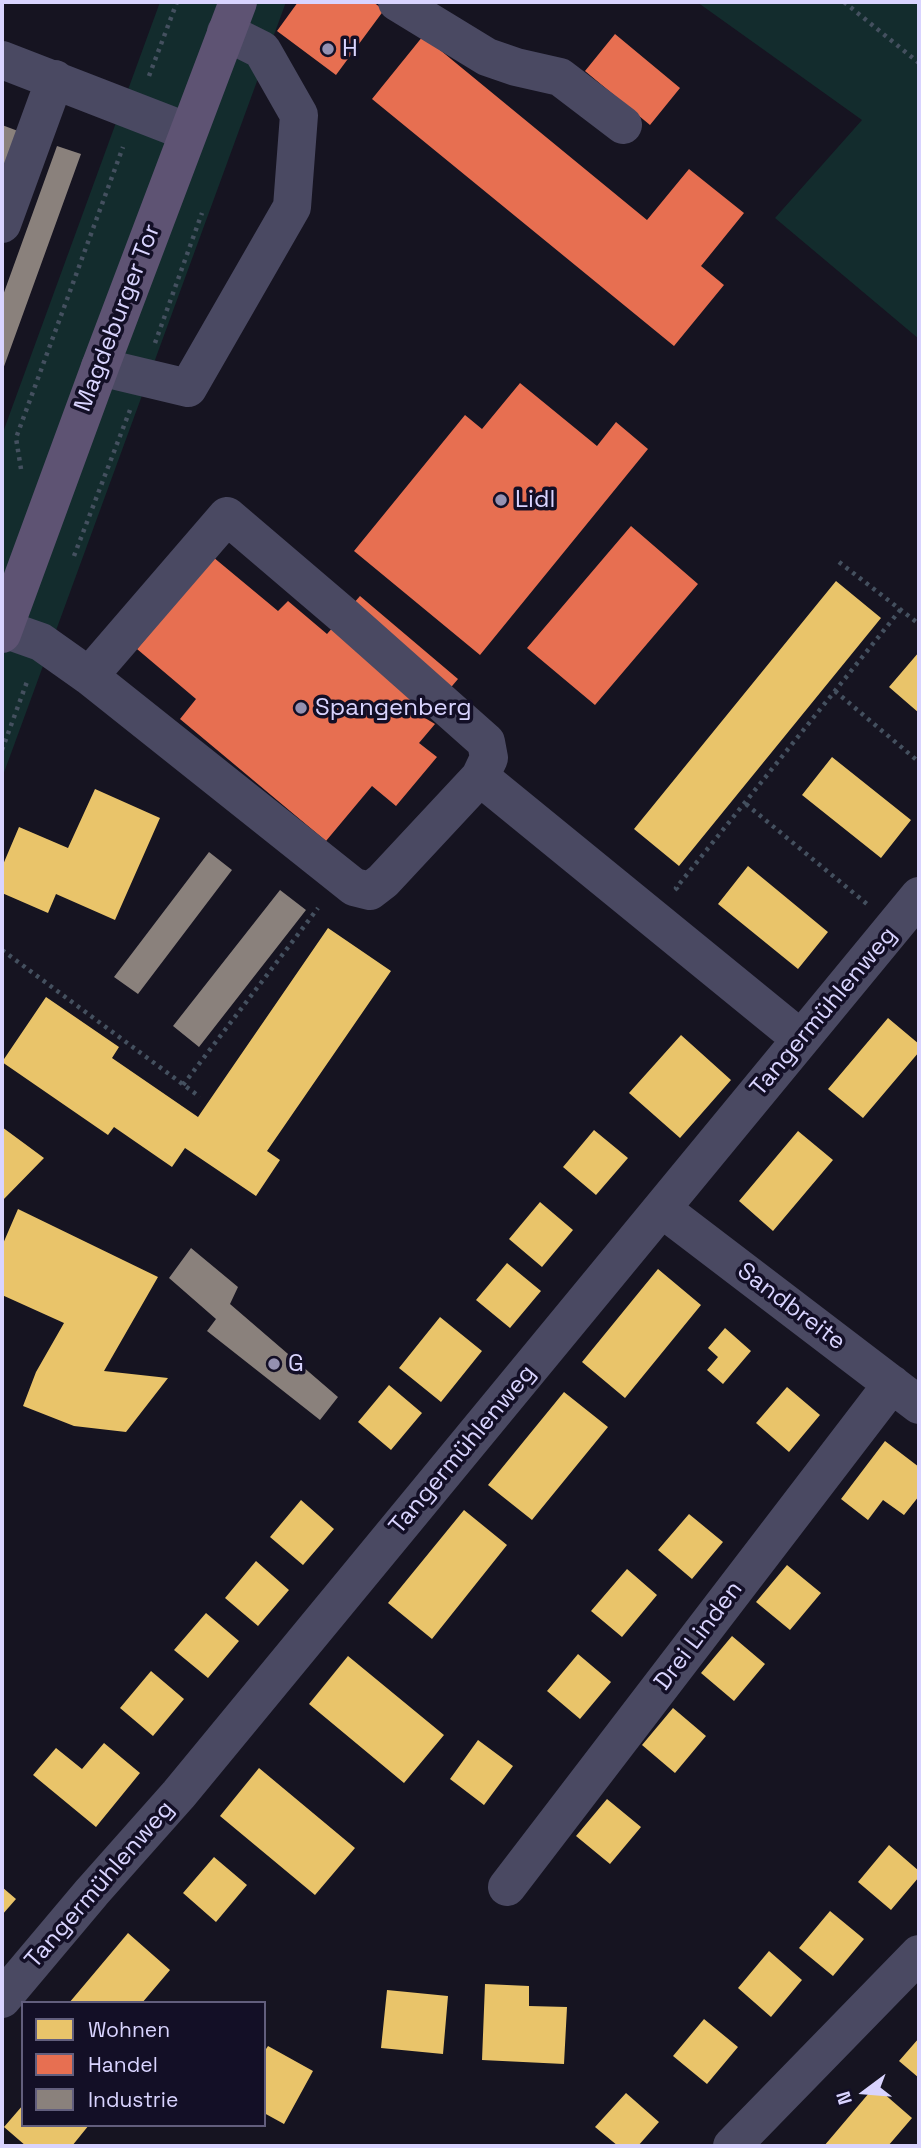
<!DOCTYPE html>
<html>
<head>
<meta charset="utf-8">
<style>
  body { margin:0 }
  #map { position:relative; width:921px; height:2148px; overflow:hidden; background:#161421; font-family:"Space Grotesk",sans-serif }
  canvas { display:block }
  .frame { position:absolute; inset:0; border:4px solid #d9d4ff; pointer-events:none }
  .legend { position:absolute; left:21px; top:2001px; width:245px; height:126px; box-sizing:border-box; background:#130f26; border:2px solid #625e7d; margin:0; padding:9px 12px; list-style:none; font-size:21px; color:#d9d4ff }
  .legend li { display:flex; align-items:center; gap:14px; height:35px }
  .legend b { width:35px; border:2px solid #625e7d }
  .north { position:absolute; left:830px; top:2057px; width:70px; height:70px; -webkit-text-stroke:5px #130f26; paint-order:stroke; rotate:254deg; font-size:19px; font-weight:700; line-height:28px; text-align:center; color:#d9d4ff }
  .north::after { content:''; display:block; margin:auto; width:24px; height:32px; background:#d9d4ff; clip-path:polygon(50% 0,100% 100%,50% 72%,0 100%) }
</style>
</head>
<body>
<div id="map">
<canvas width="921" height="2148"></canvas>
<div class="frame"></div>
<ul class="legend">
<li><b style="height:19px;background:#e9c46a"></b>Wohnen</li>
<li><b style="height:19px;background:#e76f51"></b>Handel</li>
<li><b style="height:19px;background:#8a817c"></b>Industrie</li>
</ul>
<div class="north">N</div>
</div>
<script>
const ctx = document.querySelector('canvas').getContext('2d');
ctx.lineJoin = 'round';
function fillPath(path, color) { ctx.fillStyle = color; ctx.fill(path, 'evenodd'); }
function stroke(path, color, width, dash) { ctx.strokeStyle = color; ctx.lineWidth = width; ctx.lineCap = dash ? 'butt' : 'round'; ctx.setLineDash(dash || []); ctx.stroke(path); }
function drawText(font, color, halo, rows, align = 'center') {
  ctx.font = font + ' "Space Grotesk",sans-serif'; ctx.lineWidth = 7; ctx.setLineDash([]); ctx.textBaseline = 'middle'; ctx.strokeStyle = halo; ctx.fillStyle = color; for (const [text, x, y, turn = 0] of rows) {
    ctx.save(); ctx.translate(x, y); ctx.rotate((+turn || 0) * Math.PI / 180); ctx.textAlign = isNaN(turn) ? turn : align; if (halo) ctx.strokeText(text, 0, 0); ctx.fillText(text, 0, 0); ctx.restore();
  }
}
const green = new Path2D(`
  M160,2H286L2,778V435Z
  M697,2H919V339L775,218L862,120Z`);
const homes = new Path2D(`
  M836,581L881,618L679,866L634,829Z
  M919,652V713L889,687Z
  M832,757L911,820L881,858L802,795Z
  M95,789L160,818L115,920L56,894L48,913L2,893V867L19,827L68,848Z
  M748,866L828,932L798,969L718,904Z
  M328,928L391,971L267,1151L280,1160L256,1196L185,1148L172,1167L114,1127L108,1135L2,1062L46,997L119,1047L112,1058L198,1117Z
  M888,1018L919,1044V1052L863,1118L828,1089Z
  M681,1035L731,1080L680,1138L629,1093Z
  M2,1127L44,1158L3,1200H2Z
  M594,1130L628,1158L596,1195L563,1167Z
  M798,1131L833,1160L773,1231L739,1201Z
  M540,1202L573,1230L542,1267L509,1239Z
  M18,1209L158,1277L104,1371L168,1378L126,1432L74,1426L23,1406L36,1372L64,1323L2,1295V1246Z
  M507,1263L541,1291L510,1328L476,1300Z
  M658,1269L701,1305L625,1398L582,1362Z
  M440,1317L482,1351L441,1402L399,1368Z
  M725,1328L751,1351L723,1384L707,1370L718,1357L708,1348Z
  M389,1385L422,1413L391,1450L358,1422Z
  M787,1387L820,1415L789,1452L756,1423Z
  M564,1392L608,1427L532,1520L488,1485Z
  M885,1441L919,1467V1496L904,1515L883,1500L868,1520L841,1499Z
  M301,1500L334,1529L303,1565L270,1537Z
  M464,1510L507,1545L432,1639L388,1603Z
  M689,1514L723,1542L692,1579L658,1550Z
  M256,1561L289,1590L258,1626L225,1598Z
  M787,1565L821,1593L790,1630L756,1602Z
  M627,1569L657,1595L622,1637L591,1611Z
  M206,1613L239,1641L208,1678L174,1650Z
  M732,1636L765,1664L734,1701L701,1673Z
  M578,1654L611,1682L580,1719L547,1691Z
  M348,1656L444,1735L404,1783L309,1704Z
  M151,1671L184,1699L153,1736L120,1708Z
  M673,1708L706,1736L675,1773L642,1745Z
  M478,1740L513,1766L484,1805L450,1779Z
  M104,1743L140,1773L96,1827L33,1775L56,1748L82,1769Z
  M259,1768L355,1848L315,1895L220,1816Z
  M607,1799L641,1827L610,1864L576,1836Z
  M889,1845L919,1871V1877L891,1910L858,1882Z
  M214,1857L247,1885L216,1922L183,1893Z
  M2,1887L16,1899L2,1915Z
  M830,1911L864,1939L833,1976L799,1948Z
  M128,1933L170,1970L142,2003H69Z
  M769,1951L802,1980L771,2017L738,1988Z
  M485,1984L529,1986V2006L567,2007L564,2064L482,2060Z
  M387,1990L448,1996L443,2054L381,2048Z
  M704,2019L738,2047L707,2084L673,2056Z
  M919,2038V2078L899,2061Z
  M268,2046L313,2071L284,2124L264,2113V2052Z
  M875,2086L912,2118L888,2146H824Z
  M626,2093L659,2122L638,2146H618L595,2127Z
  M23,2105V2125H89L72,2146H26L4,2127Z`);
const shops = new Path2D(`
  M298,2H373L384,10L336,75L277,31Z
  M615,34L680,88L650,125L585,71Z
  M423,36L647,220L689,169L744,213L701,266L724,285L674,346L372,99Z
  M520,383L597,446L616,422L648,449L480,655L354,551L465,415L482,429Z
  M631,526L698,584L595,705L527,648Z
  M213,557L278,611L288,601L327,634L360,596L458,679L425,718L435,724L419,743L437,757L396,806L372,786L326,841L180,719L196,699L137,649Z`);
const industry = new Path2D(`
  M2,125L18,131L2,172Z
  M57,146L81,154L2,372V298Z
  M209,852L232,870L138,994L114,977Z
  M280,890L306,910L199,1047L173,1026Z
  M191,1248L238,1287L230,1304L338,1397L320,1420L207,1331L216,1319L169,1278Z`);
const path = new Path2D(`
  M844,2L919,63
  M149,76L177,2
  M155,343L202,213
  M21,469L16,438L123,147
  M74,556L130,410
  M839,562L919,624
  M835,691L919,762
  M2,750L28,679
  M746,804L867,904
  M678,890L676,888L901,609
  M2,950L200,1097
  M183,1085L318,908`);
const minor = new Path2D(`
  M397,2L487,57L516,67L560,77L623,125
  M2,60L188,132
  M2,224L55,79
  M100,367L188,388L292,207L299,115L262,50L226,32
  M4,629L41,642L89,676L227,516L343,615L486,742L489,758L480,777L383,881L370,891L354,887L89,676
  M480,777L801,1039
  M662,1209L919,1405
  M507,1887L892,1384
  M2,1999L92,1892L179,1794L919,896
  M732,2146L919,1954`);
const major = new Path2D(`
  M2,634L100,367L238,2`);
const markers = [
  [328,49,7,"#9591b1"],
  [501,500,7,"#9591b1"],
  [301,708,7,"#9591b1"],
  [274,1364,7,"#9591b1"]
];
const poiNames = [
  ["H",342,49],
  ["Lidl",515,500],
  ["Spangenberg",315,708],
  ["G",288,1364]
];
const streetNames = [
  ["Magdeburger Tor",118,318,-69],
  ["Tangermühlenweg",824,1012,-50],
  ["Sandbreite",791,1307,37],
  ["Tangermühlenweg",463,1450,-50],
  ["Drei Linden",699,1636,-53],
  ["Tangermühlenweg",100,1885,-49]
];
fillPath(green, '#132c2d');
fillPath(homes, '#e9c46a');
fillPath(shops, '#e76f51');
fillPath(industry, '#8a817c');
stroke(path, '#44505f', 4.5, [3.5, 5]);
stroke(minor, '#4a4962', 38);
stroke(major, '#5e5373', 38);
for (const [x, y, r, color] of markers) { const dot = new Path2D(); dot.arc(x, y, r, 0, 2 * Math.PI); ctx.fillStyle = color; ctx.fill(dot); stroke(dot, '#130f26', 2.5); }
drawText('24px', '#d9d4ff', '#130f26', poiNames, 'left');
drawText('24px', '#d9d4ff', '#130f26', streetNames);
</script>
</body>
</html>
